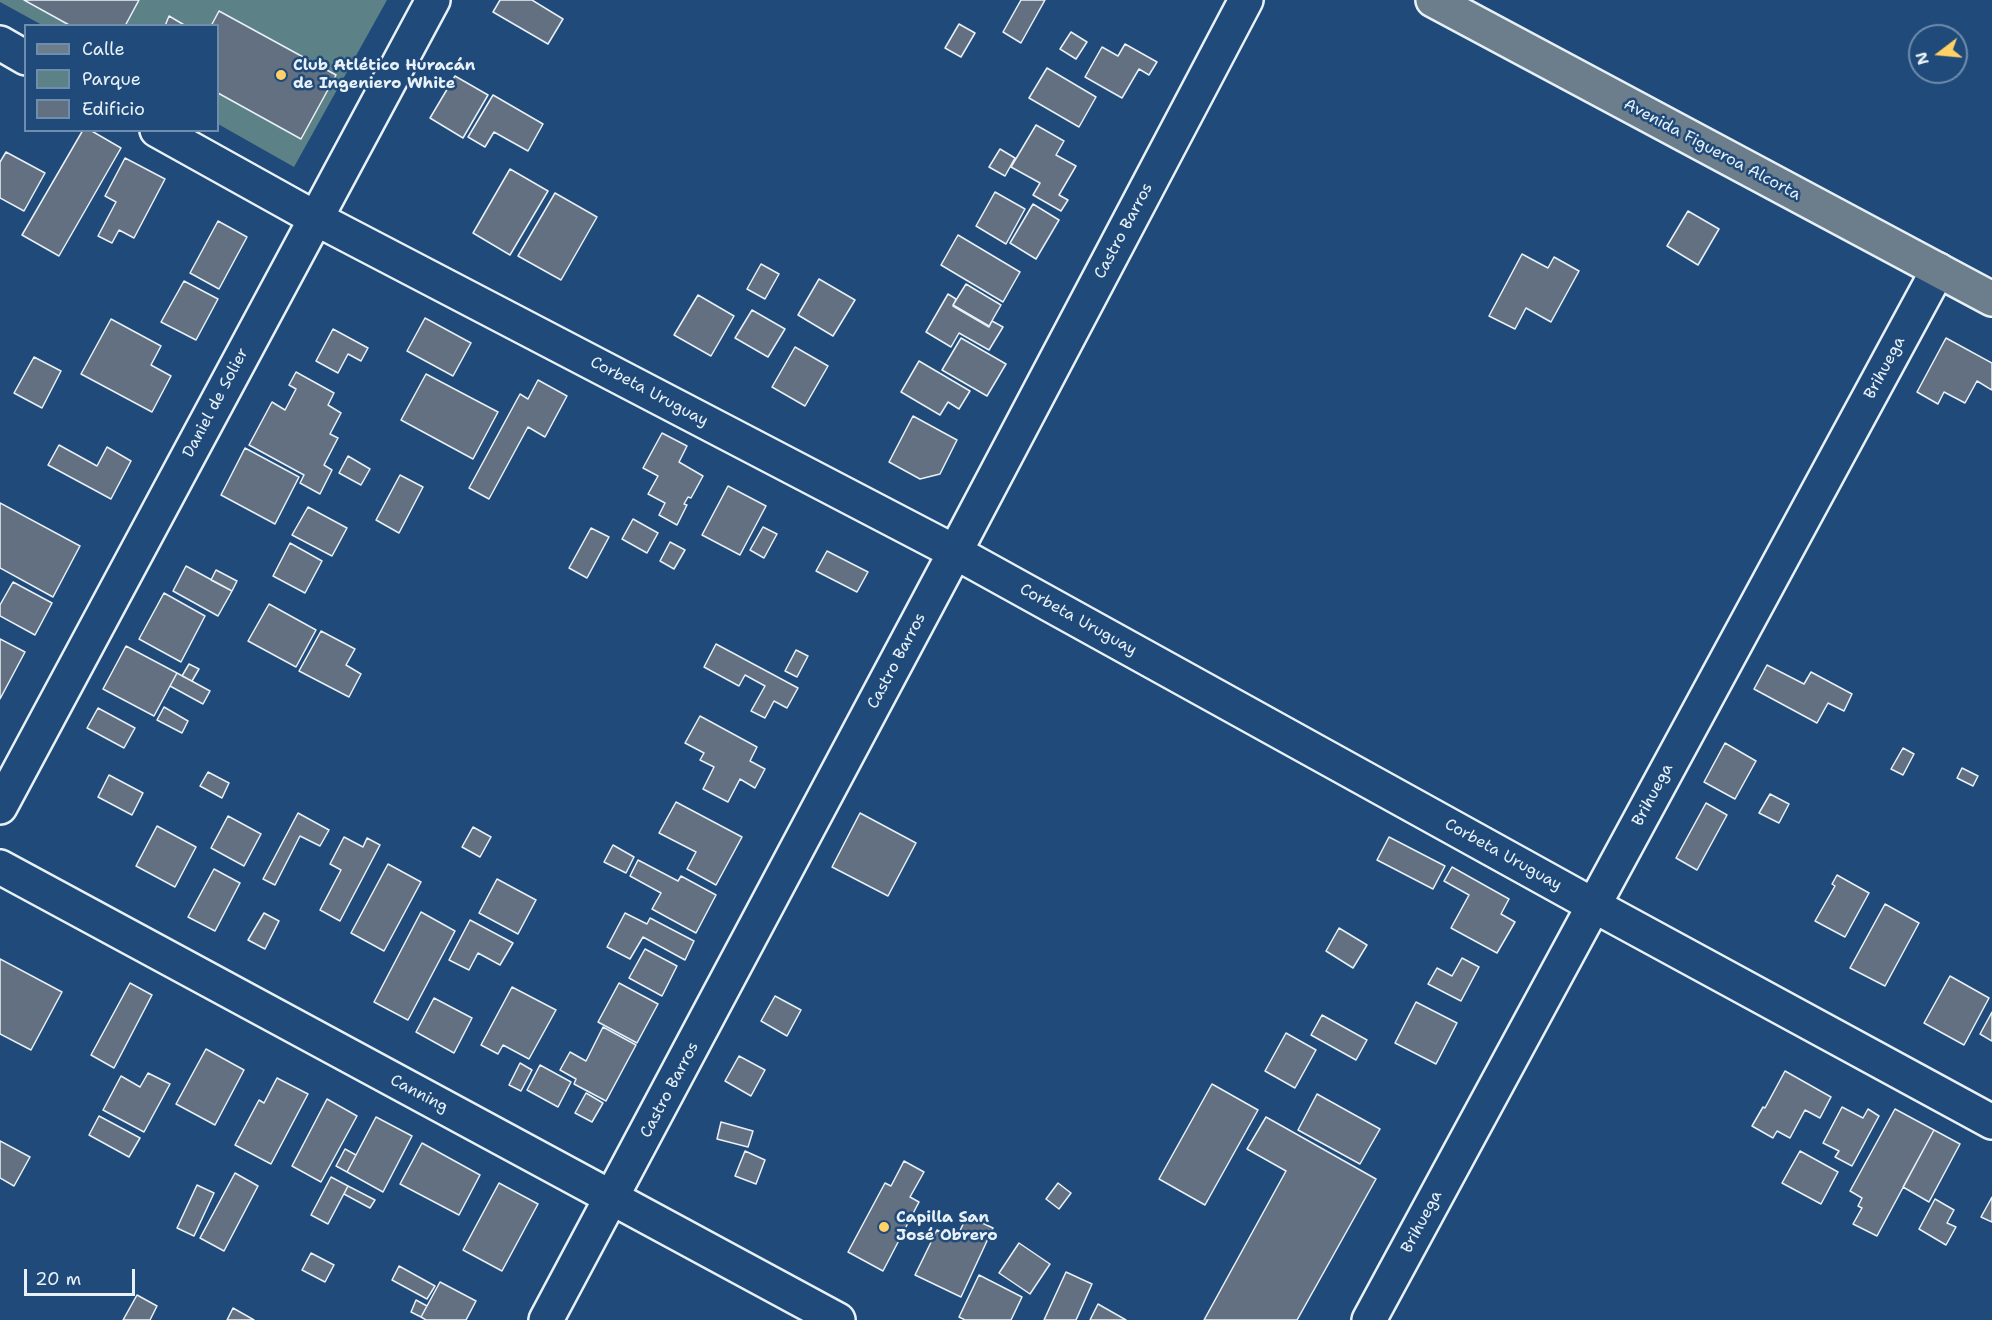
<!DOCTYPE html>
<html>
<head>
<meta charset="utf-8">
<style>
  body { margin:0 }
  #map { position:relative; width:1992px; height:1320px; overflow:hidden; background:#1f4a7a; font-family:"Shantell Sans",sans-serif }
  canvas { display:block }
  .legend { position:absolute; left:24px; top:24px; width:195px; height:108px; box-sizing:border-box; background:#1f4a7a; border:2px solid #6f8dac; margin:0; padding:8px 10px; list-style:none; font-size:18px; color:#e8f1f8 }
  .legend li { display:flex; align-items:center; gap:12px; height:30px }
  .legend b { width:30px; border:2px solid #6f8dac }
  .north { position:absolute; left:1908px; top:24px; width:60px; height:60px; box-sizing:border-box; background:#1f4a7a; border:2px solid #6f8dac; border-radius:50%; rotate:254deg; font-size:16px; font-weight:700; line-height:24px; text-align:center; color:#e8f1f8 }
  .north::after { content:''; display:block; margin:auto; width:21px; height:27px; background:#ffd166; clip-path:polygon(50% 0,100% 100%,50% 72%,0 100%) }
  .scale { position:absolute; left:24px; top:1269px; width:111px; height:27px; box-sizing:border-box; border:3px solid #e8f1f8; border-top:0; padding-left:8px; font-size:18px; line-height:21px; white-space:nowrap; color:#e8f1f8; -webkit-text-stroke:4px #1f4a7a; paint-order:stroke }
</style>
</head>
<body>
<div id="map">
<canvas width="1992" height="1320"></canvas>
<ul class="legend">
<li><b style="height:8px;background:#6c7d8b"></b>Calle</li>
<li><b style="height:16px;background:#5c8288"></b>Parque</li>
<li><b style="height:16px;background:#627081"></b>Edificio</li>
</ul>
<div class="north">N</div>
<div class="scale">20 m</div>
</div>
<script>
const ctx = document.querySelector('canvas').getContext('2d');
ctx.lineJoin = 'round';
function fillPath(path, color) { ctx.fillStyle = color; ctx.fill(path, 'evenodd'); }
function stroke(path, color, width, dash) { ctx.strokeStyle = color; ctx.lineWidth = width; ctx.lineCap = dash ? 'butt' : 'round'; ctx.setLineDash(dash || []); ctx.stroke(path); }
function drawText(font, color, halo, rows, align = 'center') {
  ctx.font = font + ' "Shantell Sans",sans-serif'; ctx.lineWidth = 5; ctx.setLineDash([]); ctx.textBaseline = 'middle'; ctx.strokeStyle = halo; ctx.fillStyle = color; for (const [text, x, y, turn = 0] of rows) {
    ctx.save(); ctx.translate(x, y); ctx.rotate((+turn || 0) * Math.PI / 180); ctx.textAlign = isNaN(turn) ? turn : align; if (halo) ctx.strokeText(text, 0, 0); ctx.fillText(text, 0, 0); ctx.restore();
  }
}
const green = new Path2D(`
  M0,0H387L294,167L218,124V26L42,25L0,2Z`);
const building = new Path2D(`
  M24,0H139L125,26H71Z
  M500,0H532L563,19L548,44L493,12Z
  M1021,0H1045L1021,43L1003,32Z
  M219,11L336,75L301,139L218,93V26H211Z
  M169,16L186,26H165Z
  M959,24L975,33L961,57L945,48Z
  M1071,32L1087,42L1076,59L1060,49Z
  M1125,44L1157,62L1149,75L1139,69L1122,98L1085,77L1102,47L1118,56Z
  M1047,68L1096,97L1079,127L1029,98Z
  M455,76L488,95L463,138L430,118Z
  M493,95L543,124L528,151L494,132L485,147L468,137Z
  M1036,125L1064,141L1056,155L1076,166L1059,195L1068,200L1061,211L1033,195L1040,183L1011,167Z
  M83,130H90L121,148L59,256L22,235Z
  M1000,149L1015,158L1005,176L989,167Z
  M6,152L45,173L24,211L0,198V162Z
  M125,158L165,179L134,238L119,230L112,243L98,236L116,202L105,196Z
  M510,169L548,191L510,255L473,233Z
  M995,192L1025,209L1006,244L976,226Z
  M555,193L597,217L561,280L518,256Z
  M1033,204L1059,220L1036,259L1010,243Z
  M1688,211L1719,229L1698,265L1667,246Z
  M218,221L247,237L219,289L190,273Z
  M958,235L1020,272L1003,302L941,265Z
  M1522,254L1548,268L1554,257L1579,271L1551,322L1526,308L1515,329L1489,316Z
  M761,264L779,274L765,299L747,289Z
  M819,279L855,300L833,336L798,315Z
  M184,281L218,299L196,340L161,322Z
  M966,284L1001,305L989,326L953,305Z
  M948,294L956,299L953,306L989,327L992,321L1003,327L989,350L959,333L951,347L926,332Z
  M698,295L734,316L711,356L674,335Z
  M752,310L785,329L768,357L735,338Z
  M425,318L471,343L453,376L407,351Z
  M111,319L161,346L151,365L171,376L152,412L81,374Z
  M333,329L368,348L361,361L348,354L338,373L316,361Z
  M961,338L1006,364L987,396L942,370Z
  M1946,338L1992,363V390L1977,381L1965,403L1944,392L1938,404L1917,392Z
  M795,347L828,366L805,406L772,387Z
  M34,357L61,371L42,408L14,393Z
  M919,361L970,391L959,409L948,402L940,415L901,392Z
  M296,372L334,393L328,405L341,413L330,434L338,438L324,465L332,470L320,494L300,483L304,475L249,445L272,402L285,410L296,389L289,385Z
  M426,374L498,412L473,459L401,420Z
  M538,380L567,396L545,437L528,427L489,499L469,488L520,394L528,399Z
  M913,416L957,440L940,474L920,479L889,462Z
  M662,433L687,446L679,462L703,476L691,498L688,497L684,504L687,505L677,525L659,515L665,503L648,494L658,476L643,468Z
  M59,445L97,466L107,447L131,461L111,499L48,465Z
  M245,448L299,477L275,524L221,495Z
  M348,456L370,469L361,485L339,473Z
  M400,475L423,487L399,533L376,520Z
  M728,486L766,506L740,555L702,535Z
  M0,503L80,546L53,597L0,568Z
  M308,507L347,528L332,556L292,535Z
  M633,519L658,533L647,553L622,539Z
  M763,527L777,534L764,558L750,550Z
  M591,528L609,537L587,578L569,568Z
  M670,542L685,550L674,569L660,561Z
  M290,543L322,561L305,593L273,576Z
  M827,551L868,572L857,592L816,571Z
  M186,566L232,591L218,616L173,591Z
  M216,570L237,581L232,591L211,580Z
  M13,582L52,603L35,635L0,616V605Z
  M164,593L205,616L181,662L139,639Z
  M269,604L316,630L296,667L248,641Z
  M321,631L355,649L346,665L361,674L349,697L299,671Z
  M0,639L25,652L0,699Z
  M716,644L798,688L787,708L774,701L765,718L751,711L765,686L745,675L739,686L704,667Z
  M126,646L177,673L154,716L103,689Z
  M796,650L808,656L797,677L785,671Z
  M189,664L199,669L192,681L182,676Z
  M1767,665L1804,684L1811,672L1852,694L1844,711L1828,703L1817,723L1754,689Z
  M177,673L210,691L203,704L170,686Z
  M164,707L188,721L182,733L157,720Z
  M98,708L135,728L124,748L87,728Z
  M700,716L757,747L750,761L765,769L755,788L740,779L728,802L703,789L714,767L700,760L704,753L685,743Z
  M1725,743L1756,761L1735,799L1704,782Z
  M1903,748L1914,754L1903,775L1891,769Z
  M1962,768L1978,776L1973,786L1957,778Z
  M208,772L229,783L222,798L200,786Z
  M109,775L143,793L132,815L98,797Z
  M1770,794L1789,804L1779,823L1759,813Z
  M676,802L742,837L716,885L687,869L696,852L659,833Z
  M1706,803L1727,815L1697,870L1676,858Z
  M298,813L329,830L320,846L300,836L275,885L263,879Z
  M860,813L916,843L888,896L832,867Z
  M228,816L261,834L244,866L211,848Z
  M157,826L196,847L175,887L136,866Z
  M473,827L491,837L480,857L462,847Z
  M344,837L363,847L367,838L380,845L340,921L320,910L341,870L330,864Z
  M1389,837L1445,866L1433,889L1377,860Z
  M613,845L634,857L626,873L604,862Z
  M638,860L678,881L681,876L716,895L696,933L652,909L661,893L630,876Z
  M388,864L421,882L384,951L351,933Z
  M1452,867L1509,899L1501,914L1515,922L1497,953L1451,928L1469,895L1444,881Z
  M214,869L240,883L215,931L188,917Z
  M1837,875L1869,893L1845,937L1815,921L1835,886L1832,884Z
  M497,879L536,900L518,934L479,913Z
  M1885,904L1919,923L1885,986L1850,968Z
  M421,912L455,931L408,1020L374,1002Z
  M264,913L279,921L265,949L248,940Z
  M625,913L647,924L650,918L694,941L685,960L643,937L630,959L607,947Z
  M470,920L513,943L500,965L478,953L469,970L449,960Z
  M1339,928L1367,945L1353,968L1326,951Z
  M645,949L677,966L662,996L629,978Z
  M1462,958L1479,967L1461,1001L1428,984L1437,968L1452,976Z
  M0,959L62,992L31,1050L0,1034Z
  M1950,976L1989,998L1964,1045L1924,1023Z
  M130,983L152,995L114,1068L91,1055Z
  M619,983L658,1004L637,1043L598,1022Z
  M512,987L556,1010L529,1059L503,1045L498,1054L481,1045Z
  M775,996L801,1010L787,1036L761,1021Z
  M434,998L472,1018L454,1053L416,1032Z
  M1416,1002L1457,1023L1436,1064L1395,1043Z
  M1992,1012V1041L1980,1034Z
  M1322,1015L1367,1040L1356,1060L1311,1035Z
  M603,1027L636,1045L606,1101L574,1084L576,1079L560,1070L570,1052L586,1061Z
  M1286,1033L1316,1050L1295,1088L1265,1071Z
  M206,1049L244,1070L215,1125L176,1104Z
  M739,1056L765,1070L751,1096L725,1081Z
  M520,1063L532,1070L521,1091L509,1085Z
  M540,1065L571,1082L558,1107L527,1090Z
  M1785,1071L1831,1097L1820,1118L1805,1110L1790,1138L1777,1131L1773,1138L1752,1126L1763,1107L1765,1108Z
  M148,1073L170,1084L144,1132L103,1110L121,1076L140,1087Z
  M277,1078L308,1094L271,1164L235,1145L259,1100L264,1103Z
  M1212,1084L1258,1110L1205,1205L1159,1179Z
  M586,1093L603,1103L592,1122L575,1113Z
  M1317,1094L1380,1129L1360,1164L1298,1130Z
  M327,1099L357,1116L321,1182L292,1166Z
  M1842,1107L1863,1118L1868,1109L1879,1116L1852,1166L1835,1157L1839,1151L1823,1143Z
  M1895,1109L1934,1130L1877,1236L1853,1224L1862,1208L1858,1206L1862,1198L1850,1191Z
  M99,1116L140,1138L129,1157L89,1135Z
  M376,1117L412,1136L383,1192L347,1172Z
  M1266,1117L1376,1179L1297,1320H1204L1286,1171L1247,1149Z
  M721,1122L753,1131L748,1147L717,1139Z
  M1934,1130L1960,1144L1929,1202L1903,1187Z
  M0,1141L30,1157L14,1186L0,1178Z
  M422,1143L480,1175L459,1215L400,1184Z
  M345,1149L356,1155L347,1172L336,1166Z
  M745,1151L765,1160L756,1184L735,1176Z
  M1800,1151L1838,1172L1821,1204L1782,1183Z
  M904,1161L924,1172L910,1197L919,1202L883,1271L848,1252L885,1183L891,1186Z
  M235,1173L258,1186L224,1251L200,1238Z
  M331,1177L348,1186L328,1224L311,1215Z
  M499,1183L538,1204L502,1271L463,1250Z
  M1058,1183L1071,1193L1059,1209L1046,1199Z
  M197,1185L214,1193L194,1236L177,1228Z
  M348,1186L375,1200L370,1208L344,1194Z
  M1992,1197V1222L1981,1217Z
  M1935,1199L1954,1210L1947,1223L1956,1227L1946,1245L1919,1229Z
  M967,1216L993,1228L961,1297L915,1275L937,1230L956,1239Z
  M1019,1243L1050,1264L1030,1294L999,1273Z
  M311,1253L334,1265L325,1282L302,1270Z
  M399,1266L435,1286L427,1299L392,1280Z
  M1066,1272L1092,1284L1076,1320H1044Z
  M979,1275L1022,1297L1011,1320H965L959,1317Z
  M440,1282L476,1301L466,1320H426L421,1317Z
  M137,1295L157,1306L150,1320H123Z
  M416,1300L427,1306L421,1317L411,1312Z
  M1098,1304L1126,1320H1090Z
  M233,1308L254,1320H227Z`);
const minor = new Path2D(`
  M0,43L26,58
  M157,130L315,218L955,552L1593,905L1992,1122
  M0,807L433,0
  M0,867L838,1320
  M546,1320L955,552L1246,0
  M1369,1320L1938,270`);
const major = new Path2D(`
  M1433,0L1992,299`);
const markers = [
  [281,75,6,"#ffd166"],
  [884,1227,6,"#ffd166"]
];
const poiNames = [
  ["Club Atlético Huracán",293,66],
  ["de Ingeniero White",293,84],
  ["Capilla San",896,1218],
  ["José Obrero",896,1236]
];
const streetNames = [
  ["Avenida Figueroa Alcorta",1712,150,28],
  ["Castro Barros",1124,231,-62],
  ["Brihuega",1885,368,-62],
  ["Corbeta Uruguay",649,392,28],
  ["Daniel de Solier",216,403,-62],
  ["Corbeta Uruguay",1078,620,29],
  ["Castro Barros",897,661,-62],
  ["Brihuega",1653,795,-62],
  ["Corbeta Uruguay",1503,855,29],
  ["Castro Barros",670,1090,-62],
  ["Canning",419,1094,28],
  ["Brihuega",1422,1222,-62]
];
fillPath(green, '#5c8288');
fillPath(building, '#627081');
stroke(building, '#e8f1f8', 1.5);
stroke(minor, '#e8f1f8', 38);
stroke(major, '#e8f1f8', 38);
stroke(minor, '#1f4a7a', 33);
stroke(major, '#6c7d8b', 33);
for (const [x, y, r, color] of markers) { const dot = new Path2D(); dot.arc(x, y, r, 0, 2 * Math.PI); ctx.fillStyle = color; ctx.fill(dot); stroke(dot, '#1f4a7a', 2); }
drawText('bold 16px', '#e8f1f8', '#1f4a7a', poiNames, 'left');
drawText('16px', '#e8f1f8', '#1f4a7a', streetNames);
</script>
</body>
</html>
